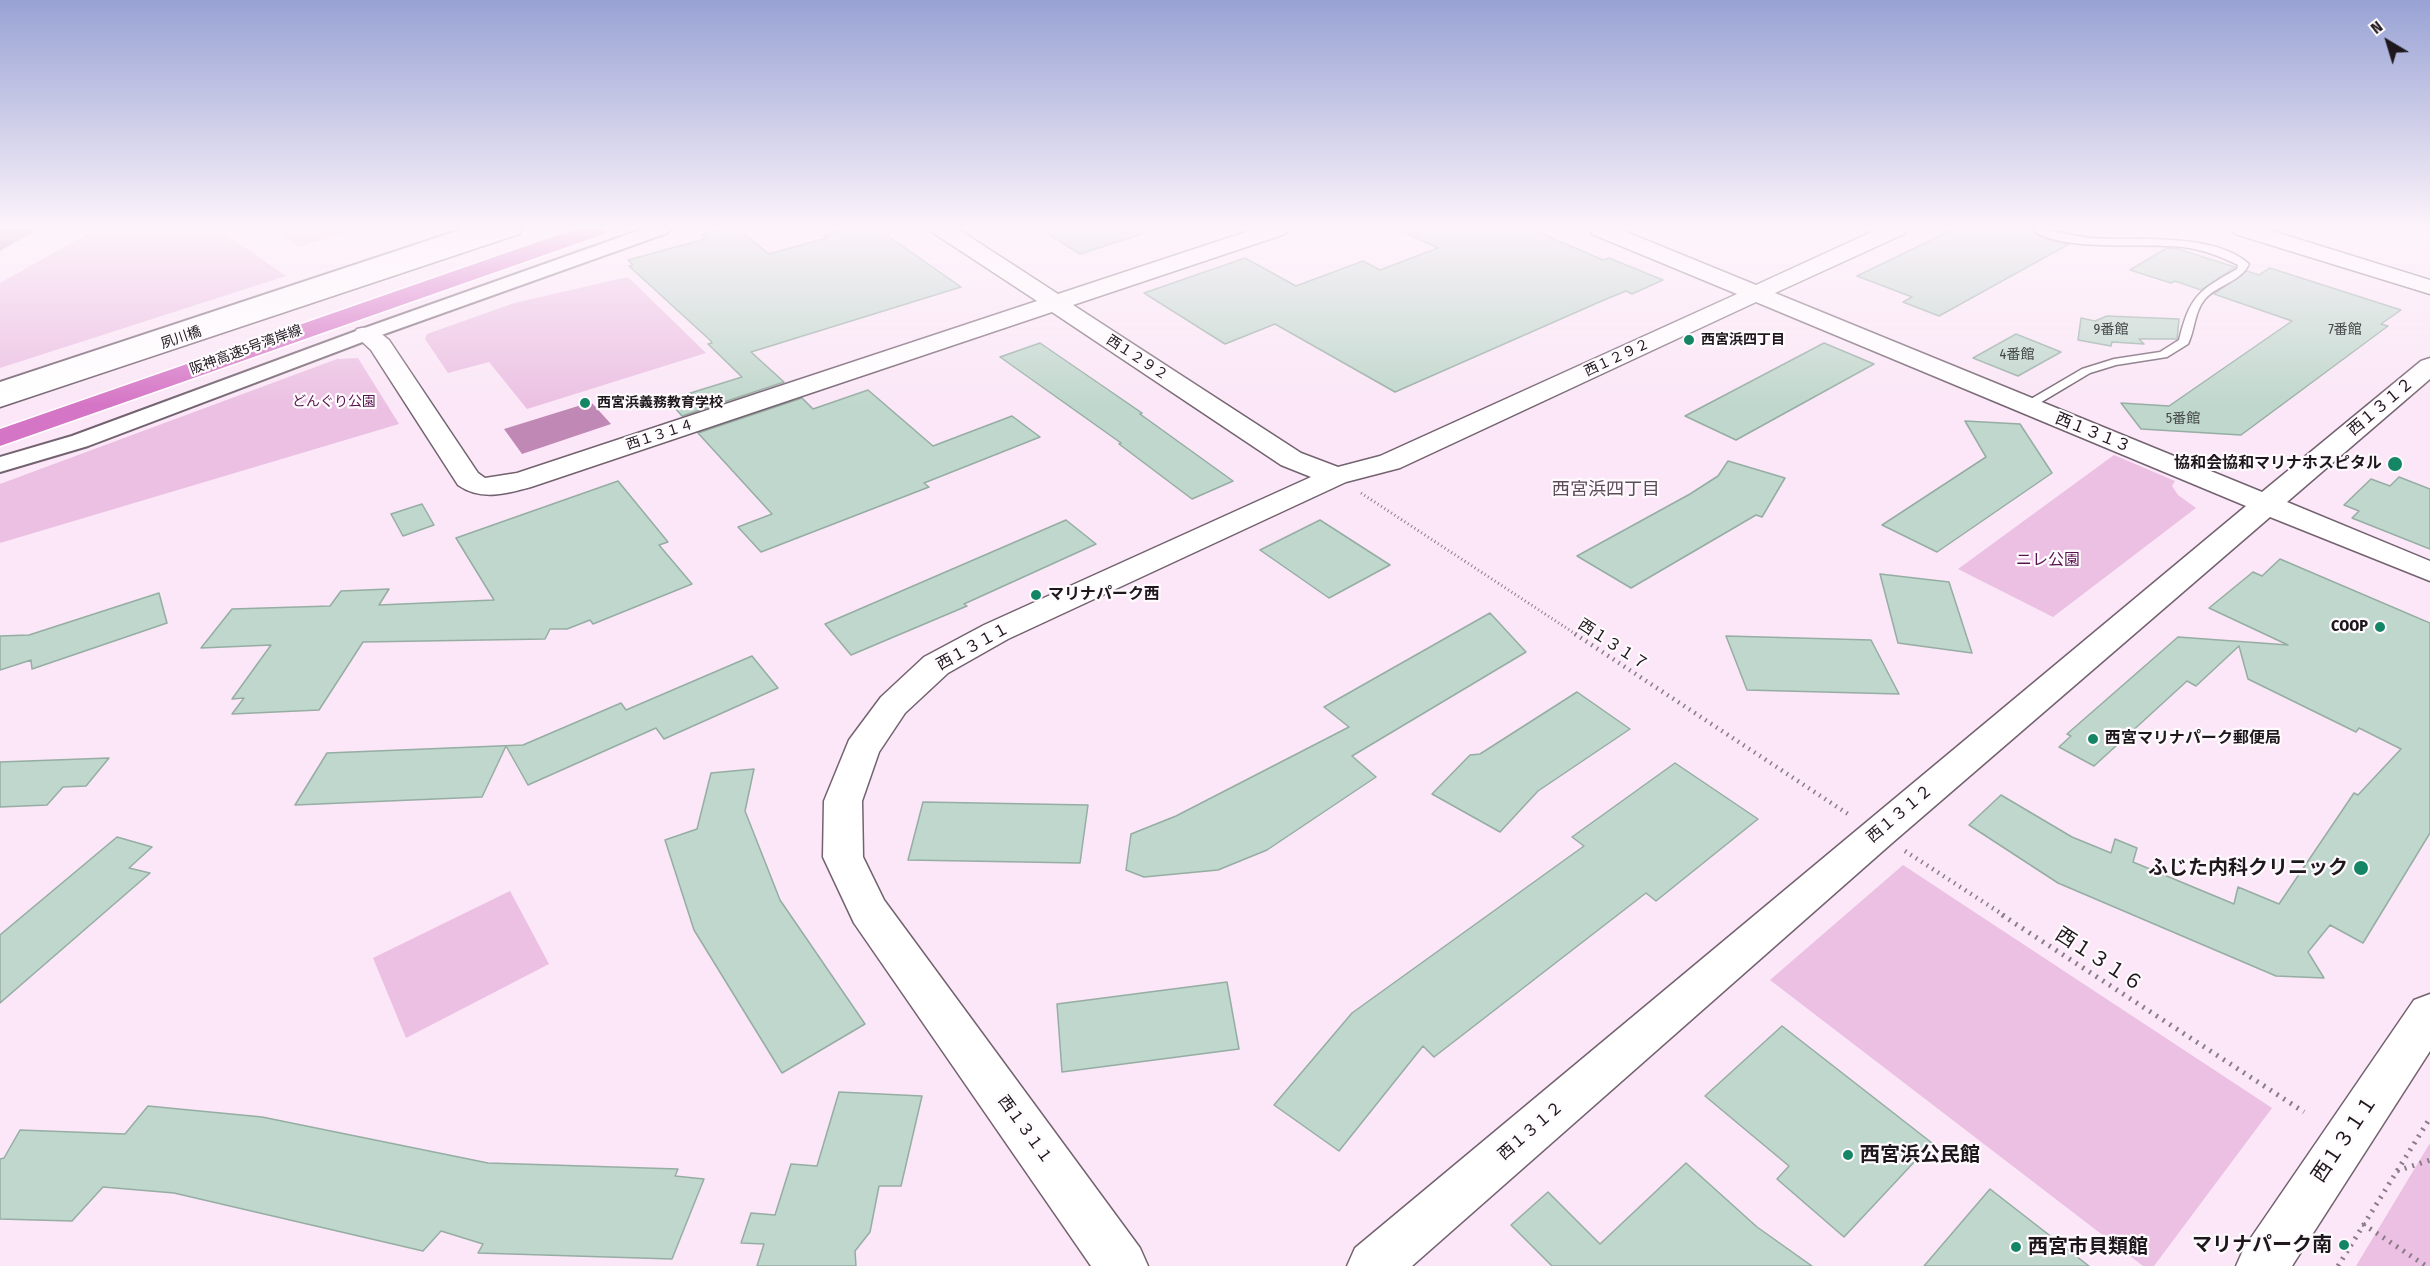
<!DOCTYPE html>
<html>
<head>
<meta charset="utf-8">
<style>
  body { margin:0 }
  #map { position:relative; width:2430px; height:1266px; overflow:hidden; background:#fbe7f7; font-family:"Fira Sans Condensed",sans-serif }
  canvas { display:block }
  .north { position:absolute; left:2358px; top:12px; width:60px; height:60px; -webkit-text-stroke:4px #fefafd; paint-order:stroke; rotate:322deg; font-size:16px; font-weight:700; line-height:24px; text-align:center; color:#1e181d }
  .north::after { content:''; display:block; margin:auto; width:21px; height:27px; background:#1e181d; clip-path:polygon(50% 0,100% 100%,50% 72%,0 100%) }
</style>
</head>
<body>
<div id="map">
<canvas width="2430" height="1266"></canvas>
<div class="north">N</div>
</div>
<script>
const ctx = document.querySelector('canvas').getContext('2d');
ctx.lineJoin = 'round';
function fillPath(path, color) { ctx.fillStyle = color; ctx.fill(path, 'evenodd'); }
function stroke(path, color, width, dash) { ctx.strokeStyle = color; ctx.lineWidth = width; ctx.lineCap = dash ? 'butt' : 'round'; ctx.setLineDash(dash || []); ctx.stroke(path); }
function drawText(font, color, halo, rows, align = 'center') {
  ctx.font = font + ' "Fira Sans Condensed","Noto Sans JP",sans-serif'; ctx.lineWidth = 4.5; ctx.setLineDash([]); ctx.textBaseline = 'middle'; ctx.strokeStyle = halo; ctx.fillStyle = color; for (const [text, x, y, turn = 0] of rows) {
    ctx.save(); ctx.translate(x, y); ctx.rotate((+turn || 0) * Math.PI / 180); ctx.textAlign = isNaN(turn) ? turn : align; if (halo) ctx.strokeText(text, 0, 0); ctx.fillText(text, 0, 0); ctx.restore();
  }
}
const green = new Path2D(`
  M96,229H218L286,276L0,368V283Z
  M273,229H358L299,247Z
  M628,277L706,353L527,409L489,362L448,373L425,339L427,334L514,303Z
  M358,358L399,424L0,543V484L337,359Z
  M2114,455L2175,481L2172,486L2178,495L2196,508L2053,617L1958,569Z
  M1903,865L2272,1108L2154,1266H2143L1770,980Z
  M510,891L549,964L406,1038L373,958Z
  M2430,1143V1266H2356Z`);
const water = new Path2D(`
  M0,229H39L0,251Z
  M591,402L611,424L522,454L504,429Z`);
const building = new Path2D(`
  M723,229H738L769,254L826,238L823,236L847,229H878L961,287L751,352L784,382L682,416L668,400L742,377L708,344L712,343L711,341L629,266L633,265L628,260L705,239L701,235Z
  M1040,229H1141L1142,234L1080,254Z
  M1397,229H1531L1603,260L1609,258L1663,280L1632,294L1626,291L1604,300L1395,392L1275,324L1225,344L1144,293L1245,258L1296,286L1363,261L1380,270L1438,248Z
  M1954,229H2029L2044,239L2069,244L1939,316L1903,302L1912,297L1857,276Z
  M2167,248L2178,249L2235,267L2201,290L2175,281L2171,283L2130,270Z
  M2270,268L2401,310L2381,324L2388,326L2241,435L2141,429L2121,403L2169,406L2292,321L2214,294L2247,271L2259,275Z
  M2107,316L2179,319L2177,339H2139L2144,344L2112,342L2111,346L2078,340L2081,318L2095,321Z
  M2016,334L2061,352L2018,376L1973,358Z
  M1040,343L1142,413L1140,414L1233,481L1192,499L1119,444L1121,443L1000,357Z
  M1824,343L1874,364L1736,440L1685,416Z
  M868,390L933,446L1012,416L1040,437L924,483L929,487L761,552L738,527L772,514L698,433L802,398L813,409Z
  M1965,421L2020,424L2052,473L1937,552L1882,525L1986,457Z
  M1728,461L1785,478L1762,517L1756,515L1631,588L1577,556L1690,494L1718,476Z
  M2399,477L2430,489V549L2352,518L2359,511L2344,505L2371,479L2390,486Z
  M618,481L668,542L659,545L692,584L593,624L590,620L567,629H550L545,639L363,642L319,710L232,714L244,698L232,699L271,645L201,648L232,609L330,606L341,591L389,589L379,605L494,600L456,538Z
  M422,504L434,525L403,536L391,514Z
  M1066,520L1096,544L964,604L967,606L851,655L825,624Z
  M1320,520L1390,565L1329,598L1260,550Z
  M2280,559L2430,623V833L2363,943L2330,925L2308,952L2324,978L2276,976L2058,883L1969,825L2001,795L2072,837L2111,853L2115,839L2137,848L2133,862L2234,904L2238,887L2279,904L2354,793L2358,795L2401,749L2359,728L2356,732L2248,679L2239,646L2196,686L2187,681L2094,766L2059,747L2071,736L2067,734L2178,637L2288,645L2209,608L2253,572L2262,576Z
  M1880,574L1949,582L1972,653L1898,643Z
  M159,593L167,623L32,669L31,660L0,670V636L29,635Z
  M1490,613L1526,652L1352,756L1376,777L1267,850L1218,870L1144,877L1126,870L1131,834L1176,816L1349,727L1324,707Z
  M1726,636L1871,640L1899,694L1747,690Z
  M752,656L778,688L664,739L656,728L528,785L506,746L482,797L295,805L327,753L523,745L621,703L626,710Z
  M1577,692L1630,729L1538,791L1500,832L1432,794L1470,755L1480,754Z
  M109,758L86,786L63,787L47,805L0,807V762Z
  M1675,763L1758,819L1656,901L1646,893L1434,1057L1423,1046L1339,1151L1274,1105L1352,1013L1584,846L1572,837Z
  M754,769L745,811L780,900L865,1024L782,1073L694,930L665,840L697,829L711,773Z
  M923,802L1088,805L1080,863L908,860Z
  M117,837L152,847L129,868L150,873L0,1003V935Z
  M1227,982L1239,1049L1062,1072L1057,1004Z
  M1782,1026L1932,1143L1844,1237L1777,1179L1789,1166L1705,1096Z
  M839,1092L922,1096L901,1186H879L870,1232L855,1251L856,1266H757L764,1244L741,1243L751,1213L775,1215L791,1164L817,1166Z
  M148,1106L262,1117L488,1163L678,1169L675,1176L704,1179L672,1259L478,1253L483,1244L441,1231L423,1251L174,1193L103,1187L72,1221L0,1219V1159L4,1158L20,1130L125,1134Z
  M1686,1163L1757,1227L1812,1266H1552L1511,1225L1548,1192L1600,1244Z
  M1990,1189L2089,1266H1924Z`);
const pathFar2 = new Path2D(`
  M1361,493L1577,635`);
const pathFar1 = new Path2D(`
  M1575,634L1851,816
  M1905,851L2005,916`);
const path = new Path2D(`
  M2002,915L2304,1112
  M2397,1171L2430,1160
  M2363,1224L2426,1266
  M2338,1266L2430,1118`);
const service = new Path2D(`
  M2031,229C2051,229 2071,236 2091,238C2136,241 2214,232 2249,264C2241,282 2217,285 2205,299C2194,312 2195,330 2188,344L2167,357L2116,365L2090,373L2028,410L2024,409V403L2082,369L2114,359L2160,352L2179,340C2190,296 2198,291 2237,269L2238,265C2220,256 2202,249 2182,247C2142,242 2062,253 2031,229Z`);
const minor = new Path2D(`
  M463,229H491L488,233L0,396V382Z
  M643,229H670L667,233L373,338L88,446L0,472V457L72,436L359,330Z`);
const tertiary = new Path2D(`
  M932,229H958L1058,294L1255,229H1288L1285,234L1073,305L1301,453L1338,467L1380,456L1737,294L1592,234L1589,229H1619L1756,285L1878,229H1907L1904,234L1775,293L2262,492L2421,361L2430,358V379L2287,502L2430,561V581L2270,517L1892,843L1412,1266H1347L1355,1248L2246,506L1756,302L1400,468L1346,482L1008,639L948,673L905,713L879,752L862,801L863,857L884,900L1140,1248L1148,1266H1091L854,923L823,857L824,801L849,740L881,697L924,657L984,625L1311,477L1281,465L1052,312L531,487C505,494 481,501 458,485L371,350L354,334L357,329C371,325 378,331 389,340L478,473L485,478L517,473L1037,301L935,234Z
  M2232,229H2266L2430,280V294L2235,234Z
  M2430,994V1051L2292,1266H2236L2244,1248L2414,1000Z`);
const secondary = new Path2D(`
  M489,229H522L519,234L0,407V390Z`);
const motorway = new Path2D(`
  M575,229H607L604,234L0,446V429Z`);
const markers = [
  [1689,340,6,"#148666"],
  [585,403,6,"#148666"],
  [2395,464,8,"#148666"],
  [1036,595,6,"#148666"],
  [2380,627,6,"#148666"],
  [2093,739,6,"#148666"],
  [2361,868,8,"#148666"],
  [1848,1155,6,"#148666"],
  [2344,1245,6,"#148666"],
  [2016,1247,6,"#148666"]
];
const numberNames = [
  ["9番館",2111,330],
  ["7番館",2345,330],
  ["4番館",2017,355],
  ["5番館",2183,419]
];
const farStreetnames = [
  ["夙川橋",181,338,-19],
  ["阪神高速5号湾岸線",246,350,-20],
  ["西１２９２",1137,358,33],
  ["西１２９２",1617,358,-25],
  ["西１３１４",660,435,-18]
];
const farPoinames = [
  ["西宮浜四丁目",1701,340],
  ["西宮浜義務教育学校",597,403]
];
const farParknames = [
  ["どんぐり公園",334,402]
];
const streetNames = [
  ["西１３１２",2381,407,-40],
  ["西１３１３",2093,433,22],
  ["西１３１７",1613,645,33],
  ["西１３１１",973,647,-29],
  ["西１３１２",1900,814,-40],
  ["西１３１１",1025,1130,54],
  ["西１３１２",1531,1131,-41]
];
const poiNames = [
  ["協和会協和マリナホスピタル",2382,464],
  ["マリナパーク西",1048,595,"left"],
  ["COOP",2368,627],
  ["西宮マリナパーク郵便局",2105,739,"left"]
];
const parkNames = [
  ["ニレ公園",2048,561]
];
const neighbourhoodNames = [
  ["西宮浜四丁目",1606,490]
];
const nearPoinames = [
  ["ふじた内科クリニック",2348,868],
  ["西宮浜公民館",1860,1155,"left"],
  ["マリナパーク南",2332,1245],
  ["西宮市貝類館",2028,1247,"left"]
];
const nearStreetnames = [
  ["西１３１６",2099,960,33],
  ["西１３１１",2345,1139,-56]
];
fillPath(green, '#ebc0e2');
fillPath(water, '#c088b5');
fillPath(building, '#bfd7cc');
stroke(building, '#96ada3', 1.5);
stroke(service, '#73626f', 3);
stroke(minor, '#73626f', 4);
stroke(tertiary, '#73626f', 3);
stroke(secondary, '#73626f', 3);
stroke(motorway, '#fff', 3);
stroke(pathFar2, '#8a7d88', 3, [1, 3]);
stroke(pathFar1, '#8a7d88', 4.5, [1.5, 5]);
stroke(path, '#8a7d88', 5, [2, 6]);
fillPath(service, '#fff');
fillPath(minor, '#fff');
fillPath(tertiary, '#fff');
fillPath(secondary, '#fff');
fillPath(motorway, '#d575c5');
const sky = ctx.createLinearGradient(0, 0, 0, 406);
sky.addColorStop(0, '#98a2d4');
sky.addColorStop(0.56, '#fdf4fb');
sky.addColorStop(1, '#fdf4fb00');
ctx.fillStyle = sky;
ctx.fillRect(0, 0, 2430, 406);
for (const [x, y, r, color] of markers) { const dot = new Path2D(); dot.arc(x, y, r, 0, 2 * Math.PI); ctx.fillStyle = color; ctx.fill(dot); stroke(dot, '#fefafd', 2); }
drawText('14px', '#464849', null, numberNames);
drawText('14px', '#1e181d', '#fefafd', farStreetnames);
drawText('bold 14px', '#1e181d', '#fefafd', farPoinames, 'left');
drawText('14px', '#57144f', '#fefafd', farParknames);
drawText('16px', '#1e181d', '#fefafd', streetNames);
drawText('bold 16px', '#1e181d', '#fefafd', poiNames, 'right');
drawText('16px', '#57144f', '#fefafd', parkNames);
drawText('18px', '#5c4c59', '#fefafd', neighbourhoodNames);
drawText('bold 20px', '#1e181d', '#fefafd', nearPoinames, 'right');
drawText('20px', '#1e181d', '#fefafd', nearStreetnames);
</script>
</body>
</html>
